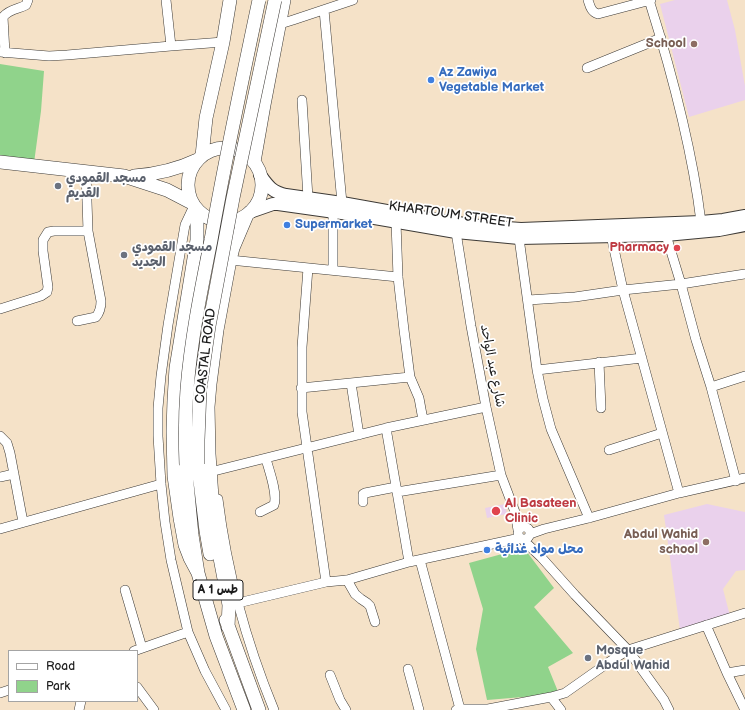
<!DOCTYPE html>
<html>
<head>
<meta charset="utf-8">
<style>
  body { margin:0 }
  #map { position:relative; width:745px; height:710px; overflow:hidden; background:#f5e2c8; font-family:"Balsamiq Sans",sans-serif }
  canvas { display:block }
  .legend { position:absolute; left:8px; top:650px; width:130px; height:52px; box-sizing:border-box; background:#fff; border:1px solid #a4a4a4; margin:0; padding:5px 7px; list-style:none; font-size:12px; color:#1c1c1c }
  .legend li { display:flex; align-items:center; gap:8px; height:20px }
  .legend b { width:20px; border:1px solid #a4a4a4 }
</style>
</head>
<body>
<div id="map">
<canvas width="745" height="710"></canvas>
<ul class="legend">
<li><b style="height:5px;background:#fff"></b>Road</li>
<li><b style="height:11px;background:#90d38b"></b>Park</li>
</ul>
</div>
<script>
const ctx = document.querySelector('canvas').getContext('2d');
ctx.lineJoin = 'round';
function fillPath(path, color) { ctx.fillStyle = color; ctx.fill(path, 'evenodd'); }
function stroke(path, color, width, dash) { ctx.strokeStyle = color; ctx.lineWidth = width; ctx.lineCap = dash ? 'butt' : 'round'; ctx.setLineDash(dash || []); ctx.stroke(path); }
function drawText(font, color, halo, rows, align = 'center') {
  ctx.font = font + ' "Balsamiq Sans","Playpen Sans Arabic",sans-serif'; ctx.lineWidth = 3.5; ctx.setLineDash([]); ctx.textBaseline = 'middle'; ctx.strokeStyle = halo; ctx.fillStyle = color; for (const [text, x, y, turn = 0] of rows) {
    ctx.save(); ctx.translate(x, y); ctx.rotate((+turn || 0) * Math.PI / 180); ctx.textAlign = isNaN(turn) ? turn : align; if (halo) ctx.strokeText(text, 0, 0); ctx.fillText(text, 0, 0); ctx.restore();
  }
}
const built = new Path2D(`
  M675,0H727L735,30L745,86V100L689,117L660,4Z
  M505,504L507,514L487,518L485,508Z
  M707,504L745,512V570L736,571L723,589L730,616L680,630L664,515Z`);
const green = new Path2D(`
  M0,64L44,71L41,111L34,163L0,158Z
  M524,548L554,588L534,607L573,653L548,667L559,694L487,700L476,649L483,609L469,563Z`);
const minor = new Path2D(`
  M166,0L171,46
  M588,0C590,6 591,12 598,14L651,0
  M649,0C672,73 692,147 701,222
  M324,10L342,203
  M280,24L293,20L353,0
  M0,52L49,56L67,55L171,46L223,42
  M5,53L3,17C9,9 19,9 26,5L28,0
  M587,68L661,38
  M302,100L308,198
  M194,206L185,225L168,325L161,376L158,408V436L161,484L165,522L171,560L188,632L205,671L226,710
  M396,222L398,277L404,330L410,377L419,398L423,420
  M457,226L456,232L471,326L486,407L501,475L515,512L518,530
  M665,229L666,235L681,284L696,340L711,387L736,481
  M611,235L623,290L679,493
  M519,238L537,370L543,399L551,429L589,518
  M230,260L398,277
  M308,268L302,347V412L326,582
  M333,270V212
  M528,300L575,297L623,290L681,284L745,274
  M0,309L41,296L47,292L48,287L43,251V240L48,232L54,231H88
  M77,321L96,317C100,312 101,307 101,301L88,231L86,172
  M599,362L601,408
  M537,370L642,358
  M351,383L359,435
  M711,387L745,376
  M301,388L410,377
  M386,428L409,562
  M0,436L7,443L10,453L23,522
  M609,450L662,433
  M210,472L386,428L486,407
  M0,477L14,474
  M397,492L501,475
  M218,499C227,572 246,642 274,710
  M363,502V494L365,493L396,487
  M260,512L274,505C278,494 269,470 266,459
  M518 533a6 6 0 1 1 12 0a6 6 0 1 1-12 0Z
  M0,529L161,484
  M530,534L544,529L589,518L679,493L745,478
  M522,539L541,557L575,595L628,650L664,700L669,710
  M420,560L460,709
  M347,580L355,594L361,599L367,603L370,606L375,622
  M125,590L142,648
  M238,603L326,582L347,580L409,562L520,538
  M706,625L727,673L745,710
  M134,651L188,632
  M408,669L419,710
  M727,673L745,670
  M330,675L340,700L346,710
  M137,687L154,710
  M0,693L9,690
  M551,697L561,710
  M79,710L81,701
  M456,710L460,709H488L551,697L565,693L609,662L628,650L745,613`);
const major = new Path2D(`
  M260,175C268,186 272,192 286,195L342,203L437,220L479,226L521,229L701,222L723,220L745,216
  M250,212L273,204H278L363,216L456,232L519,238L666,235L719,230L745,225`);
const highway = new Path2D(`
  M188 185a37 37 0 1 1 74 0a37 37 0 1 1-74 0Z
  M202,156L206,118L223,42L230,0
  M0,162L124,176L167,190L192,203
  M254,162L264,105L284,0
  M134,176C158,174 176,170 197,160
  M197,209V240L176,368L174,400L173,431L174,476L180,518L185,545L190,558L198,573
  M198,464L206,531L210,554
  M186,465L187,483L192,535L198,573L216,636L244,710
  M226,620L259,710
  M228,627L229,605L216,537L213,512L209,454L208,407L210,384L217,330L230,260L233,248L247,215`);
const highwayBridge = new Path2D(`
  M198,464V440L200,389L209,326L233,198L275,0
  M186,465C185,440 185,415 187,389C191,339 201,290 211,240C225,160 242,80 259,0`);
const markers = [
  [694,44,4,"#8d6e63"],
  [431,80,4,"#3f7fe0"],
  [58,186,4,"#6b7280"],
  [287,225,4,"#3f7fe0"],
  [677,248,4,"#e0444e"],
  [124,255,4,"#6b7280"],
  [496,511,5,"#e0444e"],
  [706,542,4,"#8d6e63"],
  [487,550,4,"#3f7fe0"],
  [588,658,4,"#6b7280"]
];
const shields = [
  [218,590,50]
];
const shieldNames = [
  ["A 1 طس",218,590]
];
const educationNames = [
  ["School",686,44],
  ["Abdul Wahid",698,535],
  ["school",698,550]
];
const shopNames = [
  ["Az Zawiya",439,73],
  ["Vegetable Market",439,88],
  ["Supermarket",295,225],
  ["محل مواد غذائية",495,550]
];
const worshipNames = [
  ["مسجد القمودي",66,179],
  ["القديم",66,194],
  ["مسجد القمودي",132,248],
  ["الجديد",132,263],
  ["Mosque",596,651],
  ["Abdul Wahid",596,666]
];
const streetNames = [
  ["KHARTOUM STREET",451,215,8],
  ["COASTAL ROAD",206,356,-83],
  ["شارع عبد الواحد",492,366,79]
];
const healthNames = [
  ["Pharmacy",669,248],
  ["Al Basateen",505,504,"left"],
  ["Clinic",505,519,"left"]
];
fillPath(built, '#ead1ec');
fillPath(green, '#90d38b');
stroke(minor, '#3d3a36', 10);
stroke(major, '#3d3a36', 14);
stroke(highway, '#3d3a36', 14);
stroke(minor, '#fff', 9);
stroke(major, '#fff', 12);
stroke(highway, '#fff', 13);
stroke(highwayBridge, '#3d3a36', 14, []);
stroke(highwayBridge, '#fff', 13);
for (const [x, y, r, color] of markers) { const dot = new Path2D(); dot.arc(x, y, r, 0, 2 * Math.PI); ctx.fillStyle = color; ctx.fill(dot); stroke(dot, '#fff', 1.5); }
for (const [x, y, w] of shields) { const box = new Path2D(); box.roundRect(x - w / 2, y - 10, w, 20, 3); ctx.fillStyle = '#fff'; ctx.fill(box); stroke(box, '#1c1c1c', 1); }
drawText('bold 12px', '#1c1c1c', null, shieldNames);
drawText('bold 13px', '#785e54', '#fff', educationNames, 'right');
drawText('bold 13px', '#366cbe', '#fff', shopNames, 'left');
drawText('bold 13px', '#5b616d', '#fff', worshipNames, 'left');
drawText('13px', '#1c1c1c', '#fff', streetNames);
drawText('bold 13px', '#be3a42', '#fff', healthNames, 'right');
</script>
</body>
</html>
